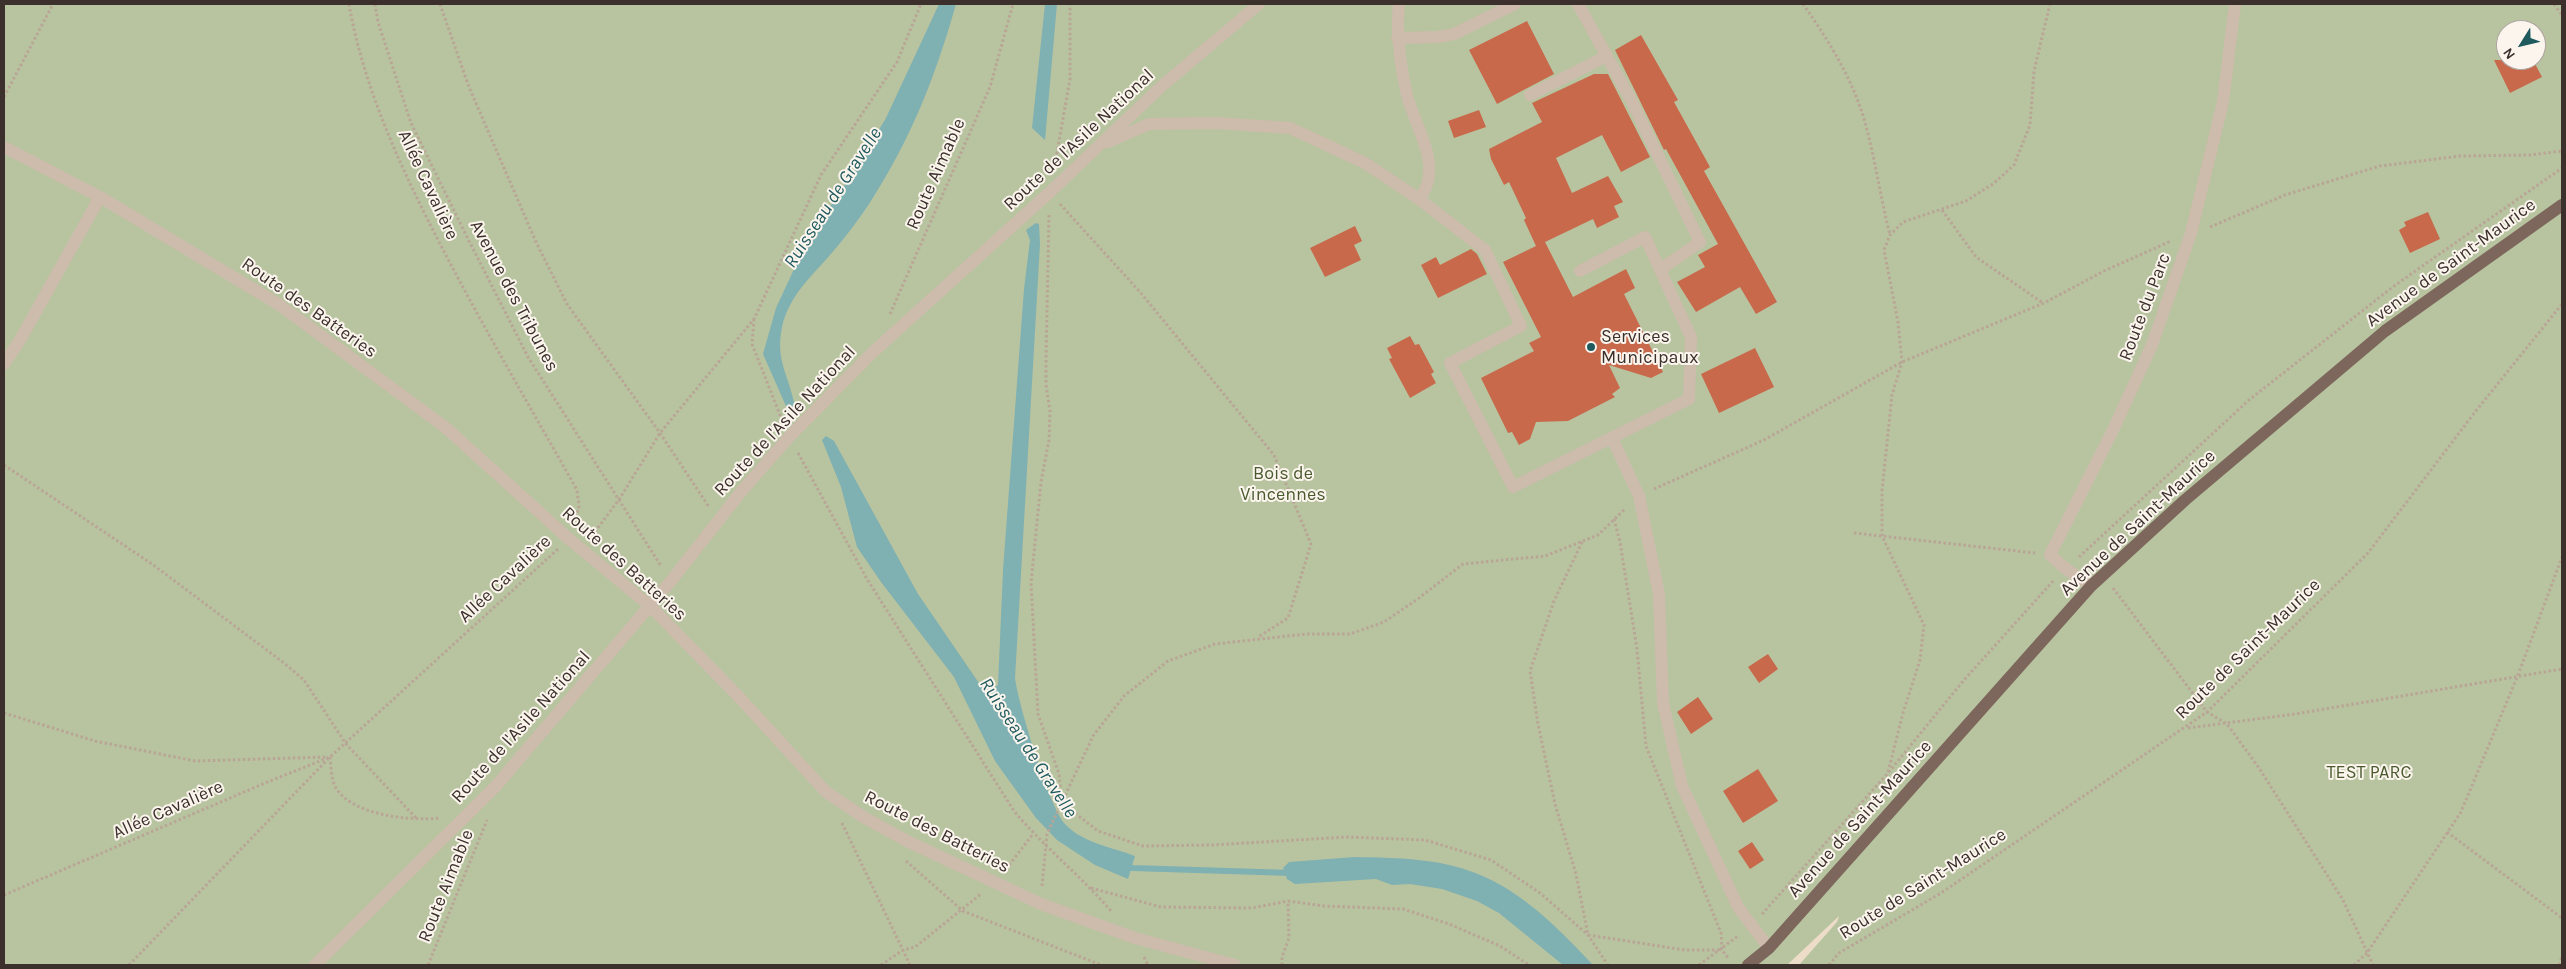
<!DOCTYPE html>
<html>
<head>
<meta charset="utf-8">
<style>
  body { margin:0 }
  #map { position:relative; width:2566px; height:969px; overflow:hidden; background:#f4ebe1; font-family:Karla,sans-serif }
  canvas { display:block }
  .frame { position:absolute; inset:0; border:5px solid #3b302b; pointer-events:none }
  .north { position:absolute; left:2496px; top:20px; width:50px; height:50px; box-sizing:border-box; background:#fbf5ee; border:1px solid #aea6a0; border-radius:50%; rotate:234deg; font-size:14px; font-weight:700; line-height:20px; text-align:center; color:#3b302b }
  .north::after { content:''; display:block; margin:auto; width:18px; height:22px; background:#1f5a5e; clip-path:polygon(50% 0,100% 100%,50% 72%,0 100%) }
</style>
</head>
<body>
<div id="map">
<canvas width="2566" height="969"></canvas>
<div class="frame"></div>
<div class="north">N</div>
</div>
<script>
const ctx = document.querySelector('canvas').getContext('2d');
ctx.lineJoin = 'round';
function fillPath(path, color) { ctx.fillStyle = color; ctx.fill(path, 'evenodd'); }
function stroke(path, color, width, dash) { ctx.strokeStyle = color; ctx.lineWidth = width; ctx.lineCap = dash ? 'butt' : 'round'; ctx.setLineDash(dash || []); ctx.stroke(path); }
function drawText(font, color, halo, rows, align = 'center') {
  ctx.font = font + ' Karla,sans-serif'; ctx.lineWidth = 4; ctx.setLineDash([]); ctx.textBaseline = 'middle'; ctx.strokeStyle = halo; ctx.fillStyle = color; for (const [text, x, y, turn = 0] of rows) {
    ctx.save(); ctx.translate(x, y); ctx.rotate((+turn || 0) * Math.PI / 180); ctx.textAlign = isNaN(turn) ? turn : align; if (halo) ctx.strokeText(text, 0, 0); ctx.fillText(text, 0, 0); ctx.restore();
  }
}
const green = new Path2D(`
  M4,4H2560L2562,7V965H4ZM2506,30H2536V60H2506Z`);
const plaza = new Path2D(`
  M1839,916L1837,922L1799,965H1787Z`);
const water = new Path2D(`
  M939,4H956C935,78 911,139 869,204C857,222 844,239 830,255C810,278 789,296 782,327C775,361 789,375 795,407L789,413L763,354L776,308L809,237L851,176L886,118Z
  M1045,4H1057L1045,140L1032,128Z
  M1036,223L1039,224L1040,244L1015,678C1018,703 1050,810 1066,825C1085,844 1112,847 1135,856L1128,879L1095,865L1057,840L1036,818L995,761L954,677L881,582L857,547L841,487L822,440L826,436L834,441L918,594L981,686L994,688L998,685L1003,570L1024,289L1030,240L1026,230Z
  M1355,857C1399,858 1446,858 1487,878C1528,897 1562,932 1593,965H1563L1499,913L1477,901L1442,889L1410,884L1392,885L1376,879L1295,884L1287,879L1283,868L1289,862Z`);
const stream = new Path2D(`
  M1125,866L1132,868L1292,873`);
const building = new Path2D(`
  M1527,21L1554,74L1497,104L1469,50Z
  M1641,35L1678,100L1674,102L1710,167L1704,171L1777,302L1756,314L1740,287L1696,312L1677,282L1705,267L1698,255L1718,244L1666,149L1664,150L1615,50Z
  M2494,60H2533L2542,77L2510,93Z
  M1594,74H1608L1650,157L1621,172L1602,135L1556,158L1572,193L1608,176L1623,202L1614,206L1619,217L1597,228L1593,219L1545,242L1573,297L1626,269L1635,288L1624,294L1663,372L1651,378L1609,365L1620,388L1612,394L1615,397L1568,421L1536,422L1530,439L1519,445L1512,432L1508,433L1481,378L1534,351L1529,343L1541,337L1503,262L1536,246L1524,220L1526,218L1509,182L1504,185L1491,159L1489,149L1542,122L1532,103Z
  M1479,110L1486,127L1454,138L1448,121Z
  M2428,212L2440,239L2410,253L2399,230L2406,226L2404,222Z
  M1355,226L1362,241L1354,245L1361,260L1325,277L1310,248Z
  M1471,249L1477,254L1487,274L1438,298L1421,265L1436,257L1440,265Z
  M1410,336L1415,345L1419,344L1434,372L1431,374L1436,383L1410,398L1389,359L1392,358L1387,348Z
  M1755,348L1774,387L1719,413L1701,374Z
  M1768,654L1778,669L1759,683L1748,667Z
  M1698,697L1713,719L1691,734L1677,712Z
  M1758,769L1778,801L1743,823L1723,791Z
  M1752,842L1764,860L1750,869L1738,851Z`);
const path = new Path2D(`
  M349,4C366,101 412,191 458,278C496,349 537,419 577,490L579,506L575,521
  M375,4L378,22L411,123L464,231L528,357L661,566
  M440,4L469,87L536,242L567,304L660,433L709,507
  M1803,4C1827,38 1852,78 1864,119C1875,157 1880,196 1890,235
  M2554,4L2562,15
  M4,97L53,4
  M1055,164L1070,79V4
  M1060,204L1140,292L1274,455L1311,544L1288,618L1258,637
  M1942,210L1976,257L2043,303
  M1049,215L1046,360V385L1050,411L1049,440L1041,482L1031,583L1038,714L1059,774L1062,803L1098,831L1143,846L1212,845L1347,837L1425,840L1491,860L1540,893L1588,935L1608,965
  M2210,227L2285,195L2380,166L2460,156L2530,155L2562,151
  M890,314L990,87L1013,4
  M754,319L752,344L782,420
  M798,453L867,579L1014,811C1044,847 1081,876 1111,911
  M4,465L152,564L284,663L304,680L346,744L417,819
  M1654,489L1764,440L1902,362L2044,303L2104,271L2171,241
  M1614,519L1620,542L1637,649L1646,746L1721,933L1722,950L1729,959
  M1854,533L2035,553
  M592,536L620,498L660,433L754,319L821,175L897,62L921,4
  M1582,542L1554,601L1530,671L1538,724L1555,804L1576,874L1588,935L1685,950H1722
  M2079,557L2249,400L2394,286L2562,168
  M2113,588L2207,712L2227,724L2259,768L2343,900L2373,965
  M4,713L95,741L195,761L327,757
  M2188,728L2295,714L2562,669
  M330,757C331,766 331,780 336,788C353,816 411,821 440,818
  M1888,772L1903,713L1920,660L1924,625L1882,536V491L1892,395L1902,362L1898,322L1884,250L1890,235L1903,222L1966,201L1993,184L2014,165L2030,125L2034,71L2050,4
  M842,823L910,965
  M2447,832L2562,918
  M906,861L963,911L1101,965
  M1006,869L1033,834
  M1042,886L1047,834L1093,736L1124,696L1168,661L1215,644L1306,634H1350L1384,622L1419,598L1463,564L1545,556L1598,535L1625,509
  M1091,888L1161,907L1252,908L1288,901L1324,906L1403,909L1449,924L1500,946L1529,965
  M4,895L265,783L330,757L558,549
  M1762,914L1888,773L1964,680L2054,580
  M1144,957L1148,965
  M129,965L328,759
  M428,965L487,820
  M881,965L903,950L915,947L981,894
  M1282,965V957L1289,938L1288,901
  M1699,965L1738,936
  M1829,965L1839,953L1941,893L2207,712L2368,553L2475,412L2562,304
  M2354,965L2367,953L2461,812L2518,675L2562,557
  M2559,965L2562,957`);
const minor = new Path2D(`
  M1399,4C1396,34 1400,65 1407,95C1415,128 1445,168 1419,199
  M1578,4L1631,100L1700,242L1661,269
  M1397,38L1438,37L1454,34L1515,4
  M1530,95L1607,56
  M1108,142L1149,124L1215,123L1290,128L1365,163L1419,199L1485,250L1521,326L1450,363L1513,487L1689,399L1691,337L1645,237L1580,271
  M4,147L100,197L278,304L445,427L569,539L650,606L739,697L826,792L865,818L909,842L1041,904L1135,938L1235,965
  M4,364L20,340L100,197
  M1612,438L1639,496L1659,594L1663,703L1682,786L1738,907L1769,948
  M2091,586L2065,568L2050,555L2114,428L2152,345L2191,233L2223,102L2235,4
  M315,965L495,787L671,581L740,493L789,437L873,352L1050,192L1163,85L1259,4`);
const major = new Path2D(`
  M1748,965L1769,948L2091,586L2185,500L2385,331L2562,205`);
const markers = [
  [1591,347,5,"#1f5a5e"]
];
const streetNames = [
  ["Route de l'Asile National",1079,140,-43],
  ["Route Aimable",936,174,-66],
  ["Allée Cavalière",428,185,65],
  ["Avenue de Saint-Maurice",2451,263,-36],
  ["Avenue des Tribunes",514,296,62],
  ["Route du Parc",2145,307,-69],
  ["Route des Batteries",309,308,35],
  ["Route de l'Asile National",785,421,-47],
  ["Avenue de Saint-Maurice",2138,523,-43],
  ["Route des Batteries",624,564,42],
  ["Allée Cavalière",505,579,-43],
  ["Route de Saint-Maurice",2248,649,-44],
  ["Route de l'Asile National",521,727,-48],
  ["Allée Cavalière",168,810,-24],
  ["Avenue de Saint-Maurice",1860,819,-48],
  ["Route des Batteries",937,832,27],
  ["Route de Saint-Maurice",1923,884,-32],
  ["Route Aimable",446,886,-68]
];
const poiNames = [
  ["Services",1601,337],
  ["Municipaux",1601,358]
];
const parkNames = [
  ["Bois de",1283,474],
  ["Vincennes",1283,495],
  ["TEST PARC",2369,773]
];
const waterNames = [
  ["Ruisseau de Gravelle",833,198,-57],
  ["Ruisseau de Gravelle",1028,748,57]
];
fillPath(green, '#b8c4a0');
fillPath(plaza, '#ecdcc8');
fillPath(water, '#7fb0b2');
stroke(stream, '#7fb0b2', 6);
fillPath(building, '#c8694b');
stroke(path, '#b9a596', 3, [2.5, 2.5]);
stroke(minor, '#cdbbac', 12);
stroke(major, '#7d675c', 12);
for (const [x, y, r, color] of markers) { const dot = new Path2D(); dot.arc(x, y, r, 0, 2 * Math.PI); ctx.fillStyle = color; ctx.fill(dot); stroke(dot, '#fbf5ee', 2); }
drawText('18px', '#3b302b', '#fbf5ee', streetNames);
drawText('18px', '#3b302b', '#fbf5ee', poiNames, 'left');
drawText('18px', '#4a5a2e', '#fbf5ee', parkNames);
drawText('italic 19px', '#1f5a5e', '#fbf5ee', waterNames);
</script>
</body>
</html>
